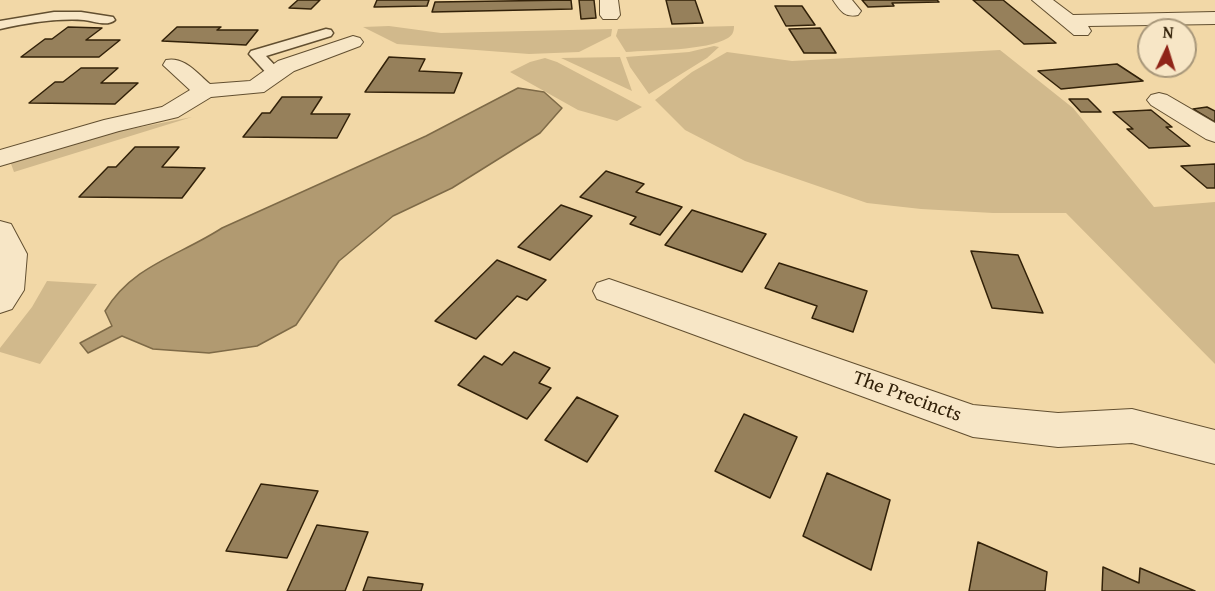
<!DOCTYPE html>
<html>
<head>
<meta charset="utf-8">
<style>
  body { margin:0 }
  #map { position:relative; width:1215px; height:591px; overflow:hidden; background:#f2d8a7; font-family:"Gentium Book Plus",serif }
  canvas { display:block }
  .north { position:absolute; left:1137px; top:18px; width:60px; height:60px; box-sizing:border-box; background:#f7e6c6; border:2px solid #a8977a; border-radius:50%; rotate:4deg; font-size:16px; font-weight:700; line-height:24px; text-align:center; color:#322109 }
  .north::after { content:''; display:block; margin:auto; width:21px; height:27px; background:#8f2418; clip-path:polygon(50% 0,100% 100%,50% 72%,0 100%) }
</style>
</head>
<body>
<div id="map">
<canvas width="1215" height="591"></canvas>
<div class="north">N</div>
</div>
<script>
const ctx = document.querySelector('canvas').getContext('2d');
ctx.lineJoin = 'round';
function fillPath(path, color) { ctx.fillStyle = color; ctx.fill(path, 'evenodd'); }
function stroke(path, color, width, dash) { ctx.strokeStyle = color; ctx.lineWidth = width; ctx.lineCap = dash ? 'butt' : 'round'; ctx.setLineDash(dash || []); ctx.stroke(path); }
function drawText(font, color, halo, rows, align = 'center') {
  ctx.font = font + ' "Gentium Book Plus",serif'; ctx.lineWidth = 4.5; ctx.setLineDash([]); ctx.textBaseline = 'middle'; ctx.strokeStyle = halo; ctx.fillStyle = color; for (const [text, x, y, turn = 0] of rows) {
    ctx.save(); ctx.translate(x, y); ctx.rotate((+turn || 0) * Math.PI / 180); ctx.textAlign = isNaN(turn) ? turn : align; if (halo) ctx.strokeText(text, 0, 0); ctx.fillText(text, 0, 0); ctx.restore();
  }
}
const green = new Path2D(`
  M389,26L441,33L612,29L611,36L579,52L529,54L397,44L363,27Z
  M734,26C734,31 733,35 728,38C706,51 652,50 626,52L616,36L618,29Z
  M714,46L719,47L707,58L649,94L630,67L626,57L689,52Z
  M1000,50L1073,108L1154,207L1215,202V364L1066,213H993L921,209L867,203L745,161L685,130L655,100L692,72L727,52L792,61Z
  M620,57L632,91L561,58Z
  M545,58L557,62L642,107L617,121L578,110L510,72L530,62Z
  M192,117L14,172L10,161L90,137Z
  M47,281L97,284L40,364L0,352V348L32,307Z`);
const water = new Path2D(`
  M518,88L544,92L562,108L540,133L452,188L393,216L339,261L296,325L257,346L209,353L153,349L122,336L88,353L80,343L112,326L105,311C133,265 179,256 222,228L426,136Z`);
const building = new Path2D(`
  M298,0H320L311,9L289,8Z
  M377,0H429L427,6L374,7Z
  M571,0L572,9L432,12L435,2Z
  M579,0H594L596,18L581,19Z
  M666,0H695L703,23L672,24Z
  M862,0H937L939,2L892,3L894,6L868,7Z
  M973,0H1003L1056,43L1024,44Z
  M775,6H802L815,25L786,26Z
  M68,27L102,28L86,40H120L99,57H21L45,39H52Z
  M177,27H221L217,30H258L246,45L162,41Z
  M820,28L836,53H804L789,29Z
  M389,57L425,59L419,71L462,73L454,93L365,92Z
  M1117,64L1143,81L1061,89L1038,71Z
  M81,68H118L101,83H138L115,104L29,103L55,82H63Z
  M282,97H322L311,114H350L337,138L243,137L262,113H270Z
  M1069,99H1088L1101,112H1081Z
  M1207,107L1215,111V122L1193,109Z
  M1151,110L1172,127H1166L1190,146L1149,148L1127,129H1133L1113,112Z
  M135,147H179L162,167L205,168L182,198L79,197L108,167H116Z
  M1215,164V188H1207L1181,166Z
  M606,171L644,184L636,192L682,207L660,235L630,224L636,217L580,197Z
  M561,205L592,216L550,260L518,247Z
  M692,210L766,234L742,272L665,245Z
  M971,251L1018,255L1043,313L992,308Z
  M497,260L546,280L527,300L517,296L476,339L435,321Z
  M779,263L867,291L853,332L812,318L817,306L765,288Z
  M514,352L550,368L539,383L551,388L527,419L458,385L484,356L502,365Z
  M577,397L618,416L587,462L545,440Z
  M744,414L797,437L770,498L715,471Z
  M827,473L890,500L871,570L803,536Z
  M261,484L318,491L287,558L226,551Z
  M317,525L368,532L345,591H287Z
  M978,542L1047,572L1045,591H969Z
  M1103,567L1139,583L1140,568L1195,591H1102Z
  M368,577L423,584L421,591H363Z`);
const service = new Path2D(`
  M54,12H81L113,17L115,20C107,27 94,21 84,20C56,18 27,23 0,29V21Z
  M326,29L331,30L333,33L331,36L266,56L283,74L280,77H270L249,54L251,51Z`);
const minor = new Path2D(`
  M600,0H618L620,15L617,19H603L600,15Z
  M833,0H852L861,11L858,15C844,18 840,10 833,0Z
  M1032,0H1053L1073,15L1215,12V24L1088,26L1091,31L1088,35H1074Z
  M353,36L360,38L363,42L360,46L294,71L264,92L211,97L178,117L119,131L0,166V150L104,120L162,107L190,90L163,65L166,60C184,56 197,73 210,84L250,81L278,61Z
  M1159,93L1167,95L1215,123V142L1206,139L1151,105L1147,100L1151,95Z
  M0,221L11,224L27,254L24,290L12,309L0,313Z
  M609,279L973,405L1058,413L1132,409L1215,430V464L1132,443L1058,447L973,437L597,299L593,291L597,283Z`);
const streetNames = [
  ["The Precincts",907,397,20]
];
fillPath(green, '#d1b98c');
fillPath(water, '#b19a71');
stroke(water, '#7e6a47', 1.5);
fillPath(building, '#96805b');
stroke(building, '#322109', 1.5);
stroke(service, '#624f30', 3);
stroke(minor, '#624f30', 2);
fillPath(service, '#f7e6c6');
fillPath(minor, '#f7e6c6');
drawText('20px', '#322109', '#f7e6c6', streetNames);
</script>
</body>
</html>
